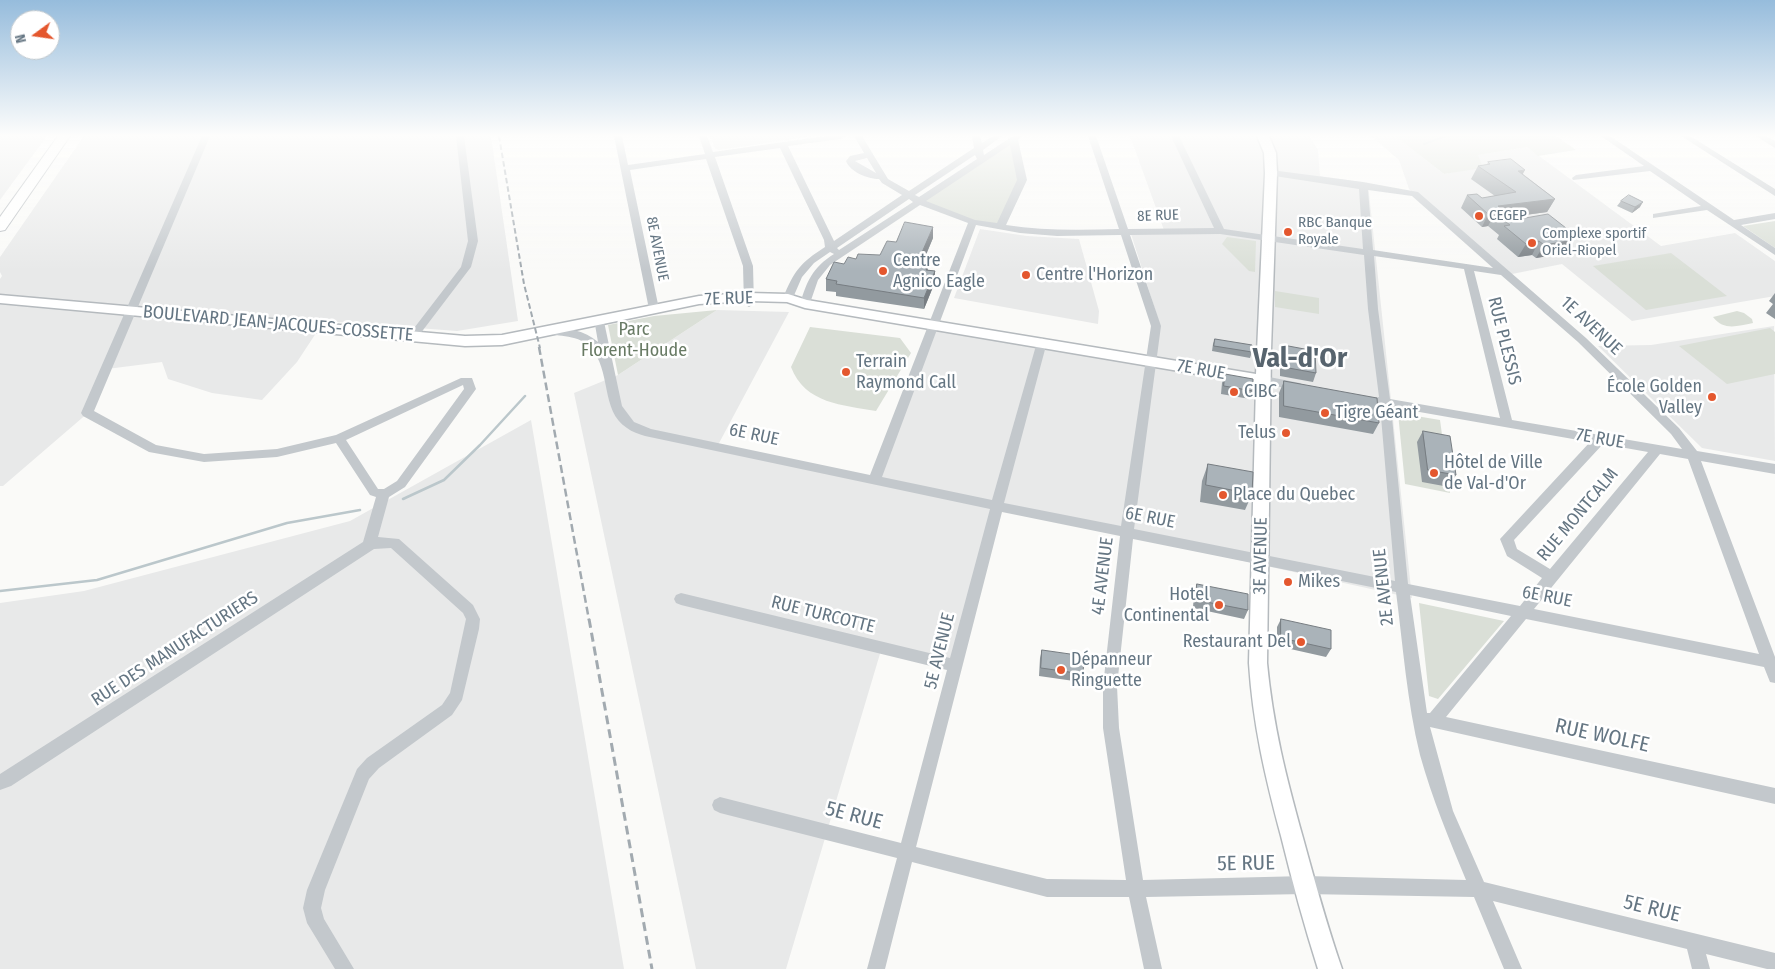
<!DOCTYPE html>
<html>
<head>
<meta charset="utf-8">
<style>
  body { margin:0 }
  #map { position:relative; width:1775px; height:969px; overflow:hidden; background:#fafaf8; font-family:"Fira Sans Condensed",sans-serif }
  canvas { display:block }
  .north { position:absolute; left:10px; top:10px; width:50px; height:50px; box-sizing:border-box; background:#fff; border:1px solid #c1c8cd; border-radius:50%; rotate:256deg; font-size:14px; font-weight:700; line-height:20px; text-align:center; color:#657683 }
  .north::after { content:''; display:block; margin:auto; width:18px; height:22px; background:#e4572e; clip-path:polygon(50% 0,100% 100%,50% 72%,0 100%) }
</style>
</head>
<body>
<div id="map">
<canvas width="1775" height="969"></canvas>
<div class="north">N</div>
</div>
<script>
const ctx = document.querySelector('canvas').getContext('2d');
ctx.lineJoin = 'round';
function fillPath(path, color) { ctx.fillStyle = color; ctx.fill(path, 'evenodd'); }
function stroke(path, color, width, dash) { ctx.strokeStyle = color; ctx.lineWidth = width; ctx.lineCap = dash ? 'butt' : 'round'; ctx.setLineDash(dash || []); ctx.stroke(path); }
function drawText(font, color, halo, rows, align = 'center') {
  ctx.font = font + ' "Fira Sans Condensed",sans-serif'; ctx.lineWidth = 5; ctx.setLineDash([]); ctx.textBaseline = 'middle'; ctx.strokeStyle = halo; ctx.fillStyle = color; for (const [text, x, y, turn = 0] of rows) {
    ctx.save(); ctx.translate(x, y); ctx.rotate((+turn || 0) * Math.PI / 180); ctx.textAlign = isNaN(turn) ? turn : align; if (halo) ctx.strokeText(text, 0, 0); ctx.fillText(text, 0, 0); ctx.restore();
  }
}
const built = new Path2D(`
  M0,136H47L0,200Z
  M84,136H491L518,321L457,331L324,321L297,362L262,400L212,393L168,379L162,362L107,369L89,412L3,486H0V279L2,276L0,272V257Z
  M710,136H812L719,150L715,149Z
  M1130,136H1309L1318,150L1320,176L1368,183L1412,598L998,507L957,667L882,647L786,969H696L574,393L618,375L717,310L789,312L718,445L875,480L937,325L1155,365L1159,322L1131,234L1165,233Z
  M1371,136H1395L1444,174L1482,167L1477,155L1527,147L1661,246L1735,233L1775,261V296L1632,321L1562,264L1507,275L1409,189L1399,160Z
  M980,229L1027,236L1079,239L1099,311L1098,324L954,298Z
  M1774,326L1775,461L1702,448L1598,346L1651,345Z
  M531,420L624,969H0V603L84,591L350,521Z`);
const green = new Path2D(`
  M1395,136H1556L1576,150L1538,156L1527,147L1478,155L1483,168L1444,174Z
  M1013,139L1022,180L1000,227L973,222L920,202Z
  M1775,221V248L1743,226Z
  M1227,237L1256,241L1255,272L1249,271L1222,244Z
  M1671,253L1727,296L1646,310L1593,266Z
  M1275,291L1319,298V314L1275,307Z
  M717,310L618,375L608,325L654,316Z
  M1737,311L1744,313L1752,319L1753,323C1737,326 1724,331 1713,317Z
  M810,327L900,338L911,353L876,411C843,405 805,404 791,367Z
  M1770,328L1775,332V374L1727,384L1679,346Z
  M1398,413L1440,420L1450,493L1405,484Z
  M1419,603L1504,621L1438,699L1429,696Z`);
const streamFar1 = new Path2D(`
  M1461,136H1468
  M1424,144L1446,136`);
const stream = new Path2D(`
  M403,499L444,480L480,445L525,396
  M0,591L97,580L287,523L360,510`);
const minor = new Path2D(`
  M202,136H210L94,411L156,445L204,454L277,449L336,435L461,378H472L476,389L405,487L389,497L378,537L399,539L473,605L480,619L479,629L462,700L452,715L379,768L369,779L325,890L321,908L324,919L354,969H335L307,923L303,908L307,890L357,769L367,758L442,705L450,693L466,619L463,613L391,548L374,549L11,786L0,790V774L363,542L376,497L370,495L336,443L277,457L204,462L149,452L83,416L81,413ZM463,385L464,389L397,481L384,489H378L346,440Z
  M456,136H464L478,241L471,267L417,338L413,339L408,336L461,267L468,241Z
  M614,136H622L628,165L705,154L699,136H707L713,152L826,136H845L841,139L788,146L834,241L902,195L882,183L879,179C868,179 850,172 846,161L850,156L864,153L854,136H862L888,179L909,191L974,148L972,136H980L982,143L993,136H1002L983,150L984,155L1013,136H1022L1018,140L1027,180L1006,225C1043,231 1081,230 1119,229L1088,136H1096L1128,229L1214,228L1171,136H1179L1224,229L1363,249L1359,189L1268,175V171L1271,170L1363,182L1418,192L1586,338L1679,428L1697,451L1775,464V474L1701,461L1775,657V683L1770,682L1764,667L1526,619L1446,717L1775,788V804L1430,727L1453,811L1484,882L1775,953V969H1767L1706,954L1710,969H1692L1687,949L1493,901L1522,969H1504L1474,897L1305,894L1146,897L1162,969H1144L1129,897H1047L912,862L885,969H867L897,858L720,813L714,810L712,805L714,800L720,797L901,843L947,670L681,605L676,603L674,599L676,595L681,593L950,658L990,509L645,436C639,434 632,432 627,428C600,411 612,370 590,347C576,332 553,339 545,330L550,327C568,328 584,330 598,342L594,319L595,317H603L622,406L634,422L651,429L870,475L968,223L920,205L830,265L818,280L809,306H801L800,304C807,281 812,268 834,254L830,252L814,263L802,277L792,300H784L783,298C794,271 800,263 825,247L824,240L780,148L715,157L753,266L754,304L749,307L744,304L743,266L706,159L630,170L659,309L654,312L649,309ZM1010,145L1017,180L997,223L975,220L926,201ZM975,155L977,159L919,197L915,195ZM867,158L876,173L855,161ZM1368,190L1412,196L1493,268L1373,250ZM909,199L913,202L839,250L837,248ZM976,225L1020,233L1057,236L1121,235L1151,326L1121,526L1004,503L1047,342L1042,338L1037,342L992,500L882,477ZM1220,234L1364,255L1368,309L1379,397L1374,398L1372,401L1374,404L1380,405L1395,581L1134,529L1161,326L1130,235ZM1374,256L1464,269L1500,418L1390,399L1378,309ZM1474,271L1501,275L1578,342L1671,434L1682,449L1512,420ZM1391,407L1590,442L1500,539L1507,556L1542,578L1520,606L1408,584ZM1603,444L1648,452L1550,569L1517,549L1514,540ZM1660,454L1688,459L1759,654L1534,609ZM1002,512L1120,536L1103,686V728L1126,880L1047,879L916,847ZM1133,539L1396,592C1403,646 1407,702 1420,755C1432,798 1449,839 1466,880L1305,876L1143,880L1119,728L1117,686ZM1410,595L1511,616L1430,713H1427Z
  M1601,136H1610L1734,220L1775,213V219L1741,225L1775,248V255L1707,210L1653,218V214L1701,206L1650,171L1573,180L1572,178L1576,175L1644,166Z
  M1681,136H1690L1775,189V196Z
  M1756,136H1765L1775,141V148Z
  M1264,376L1300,383L1306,387L1300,391L1260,383L1258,380L1260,377Z`);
const major = new Path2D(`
  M1257,136H1269L1276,153L1277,173L1271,350L1267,663C1273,726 1286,777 1303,838C1315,882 1327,926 1342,969H1318C1304,925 1292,881 1281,836C1265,776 1253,725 1249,663L1256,384L805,308L787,302L749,301L699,304L502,345L465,346L0,303V295L465,336L502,335L699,296L749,293L788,294L807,300L1256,374L1265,173L1264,153Z`);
const highway = new Path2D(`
  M58,136H70L5,230L0,231V217Z`);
const railFar2 = new Path2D(`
  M499,136L524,284L540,348`);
const railFar1 = new Path2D(`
  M539,347L589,620`);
const rail = new Path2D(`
  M589,619L652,969`);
const wall = new Path2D(`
  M1488,162L1523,174L1555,199L1547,212L1511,217L1514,220L1575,235L1567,248L1563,249L1560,254L1536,258L1532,255L1518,257L1497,239L1499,235L1488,226L1482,227L1461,208L1467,195L1482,198L1495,196L1471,179L1478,166L1487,165Z
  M1621,201L1640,207L1632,213L1617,206Z
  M933,238L922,265L928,266V270L935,271V282L924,309L836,296V292L826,291V279L844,264L856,259L880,255L896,242Z
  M1775,293V319L1766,313L1773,304L1769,301Z
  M1215,339L1252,352L1250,358L1212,351L1213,344Z
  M1283,345L1316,373L1313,382L1280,376V354Z
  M1225,374L1253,391L1250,399L1221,394L1222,383Z
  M1284,381L1379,423L1373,434L1279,417V393Z
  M1423,431L1456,475L1449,487L1422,482L1417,442Z
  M1208,464L1252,494L1245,510L1200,502L1202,481Z
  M1197,584L1248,610L1244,619L1193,608L1194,592Z
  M1281,619L1331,649L1326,657L1277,646V627Z
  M1042,650L1083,674L1081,682L1039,676L1040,658Z`);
const shadedWall = new Path2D(`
  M1525,170L1518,183V171Z
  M1555,199L1547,212L1502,218L1495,213L1488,226L1482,227L1488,214L1498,206Z
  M1643,202L1640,207L1632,213L1635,207Z
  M933,227V238L917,275V264Z
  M1575,235L1567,248L1563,249L1560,254L1536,258L1544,245L1564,237Z
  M1539,241L1532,255L1518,257L1526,244Z
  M935,271V282L924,309V298Z`);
const building = new Path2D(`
  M1511,159L1525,170L1518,171L1555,199L1498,206L1514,220L1548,214L1575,235L1564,237L1568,241L1544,245L1539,241L1526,244L1504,226L1510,225L1495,213L1488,214L1467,195L1477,194L1482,198L1516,192L1478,166L1490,164L1488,162Z
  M1629,195L1643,202L1635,207L1621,201Z
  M905,222L933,227L917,264L928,266L926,270L935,271L924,298L836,284L837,281L826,279L834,262L844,264L848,257L856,259L858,254L880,255L887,241L896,242Z
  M1215,339L1252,345V352L1214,346Z
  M1283,345L1315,351L1316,373L1283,367Z
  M1225,374L1253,379V391L1224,386Z
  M1284,381L1377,398L1379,423L1284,406Z
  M1423,431L1450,436L1456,475L1428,470Z
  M1208,464L1253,472L1252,494L1206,485Z
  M1197,584L1248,594V610L1196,600Z
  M1281,619L1331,630V649L1281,638Z
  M1042,650L1084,656L1083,674L1041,668Z`);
const markers = [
  [1479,216,5,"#e4572e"],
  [1288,232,5,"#e4572e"],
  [1532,243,5,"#e4572e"],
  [883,271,5,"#e4572e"],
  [1026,275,5,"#e4572e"],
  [846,372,5,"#e4572e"],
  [1234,392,5,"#e4572e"],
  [1712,397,5,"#e4572e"],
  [1325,413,5,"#e4572e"],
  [1286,433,5,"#e4572e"],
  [1434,473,5,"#e4572e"],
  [1223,495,5,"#e4572e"],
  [1288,582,5,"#e4572e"],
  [1219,605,5,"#e4572e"],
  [1301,642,5,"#e4572e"],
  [1061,670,5,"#e4572e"]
];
const farStreetnames = [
  ["8E RUE",1158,216,-2],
  ["8E AVENUE",657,249,79]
];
const farPoinames = [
  ["CEGEP",1489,216],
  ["RBC Banque",1298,223],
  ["Royale",1298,240],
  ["Complexe sportif",1542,234],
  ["Oriel-Riopel",1542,251]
];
const poiNames = [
  ["Centre",893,261],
  ["Agnico Eagle",893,282],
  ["Centre l'Horizon",1036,275],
  ["Terrain",856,362],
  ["Raymond Call",856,383],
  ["École Golden",1702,387,"right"],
  ["Valley",1702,408,"right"],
  ["CIBC",1244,392],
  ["Tigre Géant",1335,413],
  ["Telus",1276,433,"right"],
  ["Hôtel de Ville",1444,463],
  ["de Val-d'Or",1444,484],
  ["Place du Quebec",1233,495],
  ["Mikes",1298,582],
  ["Hotel",1209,595,"right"],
  ["Continental",1209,616,"right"],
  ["Restaurant Del",1291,642,"right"],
  ["Dépanneur",1071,660],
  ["Ringuette",1071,681]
];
const streetNames = [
  ["7E RUE",729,299,-2],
  ["BOULEVARD JEAN-JACQUES-COSSETTE",278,324,5],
  ["1E AVENUE",1591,326,43],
  ["RUE PLESSIS",1504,341,76],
  ["7E RUE",1201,370,10],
  ["6E RUE",754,435,12],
  ["7E RUE",1600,439,10],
  ["RUE MONTCALM",1578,515,-50],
  ["6E RUE",1150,518,11],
  ["3E AVENUE",1261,556,-89],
  ["4E AVENUE",1103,576,-83],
  ["2E AVENUE",1384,587,-96],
  ["6E RUE",1547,597,11],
  ["RUE TURCOTTE",823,615,14],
  ["RUE DES MANUFACTURIERS",175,649,-33],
  ["5E AVENUE",940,651,-76]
];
const parkNames = [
  ["Parc",634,330],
  ["Florent-Houde",634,351]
];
const nearStreetnames = [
  ["RUE WOLFE",1602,736,12],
  ["5E RUE",854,816,15],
  ["5E RUE",1246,864,-1],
  ["5E RUE",1652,909,14]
];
const townNames = [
  ["Val-d'Or",1300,359]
];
fillPath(built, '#e8e9e9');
fillPath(green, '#dadfd7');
stroke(streamFar1, '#bbc7cb', 2);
stroke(stream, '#bbc7cb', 2.5);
stroke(major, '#b5babe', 3);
stroke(highway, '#b4b9bd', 2);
fillPath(minor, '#c3c8cc');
fillPath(major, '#fff');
fillPath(highway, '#fff');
stroke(railFar2, '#a2aab0', 2, [5.5, 3]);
stroke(railFar1, '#a2aab0', 2.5, [8, 4]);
stroke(rail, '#a2aab0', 3, [9, 5]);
fillPath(wall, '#929a9f');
fillPath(shadedWall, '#777d82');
fillPath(building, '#aab3b9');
stroke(building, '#777d82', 1);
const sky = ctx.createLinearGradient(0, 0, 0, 271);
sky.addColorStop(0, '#96bcdc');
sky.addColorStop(0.5, '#fdfdfc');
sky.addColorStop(1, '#fdfdfc00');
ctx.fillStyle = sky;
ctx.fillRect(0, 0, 1775, 271);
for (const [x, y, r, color] of markers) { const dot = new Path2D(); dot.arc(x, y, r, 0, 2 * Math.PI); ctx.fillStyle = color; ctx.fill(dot); stroke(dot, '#fff', 2); }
drawText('15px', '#657683', '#fff', farStreetnames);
drawText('15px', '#657683', '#fff', farPoinames, 'left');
drawText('18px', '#657683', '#fff', poiNames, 'left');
drawText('18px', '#657683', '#fff', streetNames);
drawText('18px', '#687a64', '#fff', parkNames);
drawText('21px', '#657683', '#fff', nearStreetnames);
drawText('bold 28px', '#57646e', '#fff', townNames);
</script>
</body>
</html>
